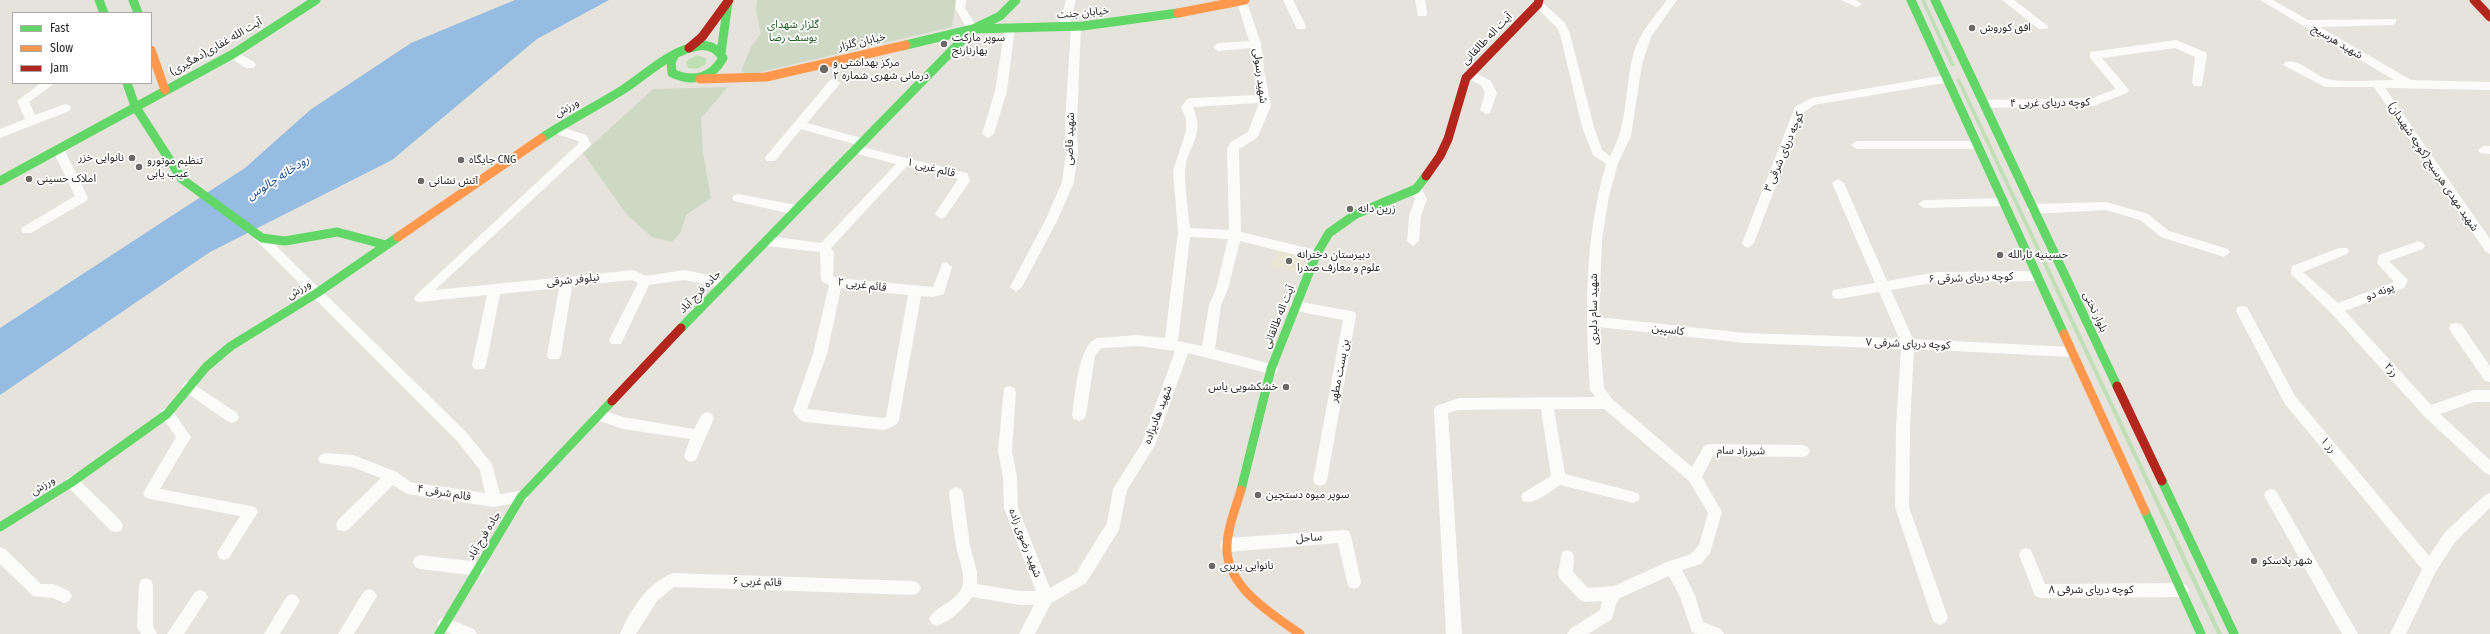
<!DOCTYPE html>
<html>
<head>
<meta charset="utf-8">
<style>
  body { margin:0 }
  #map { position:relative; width:2490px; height:634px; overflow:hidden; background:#e6e3dc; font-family:"Fira Sans Condensed",sans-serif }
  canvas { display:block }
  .legend { position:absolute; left:12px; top:12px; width:140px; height:72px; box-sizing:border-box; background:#fff; border:1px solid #a9a9a9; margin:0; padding:5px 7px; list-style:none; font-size:12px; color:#272727 }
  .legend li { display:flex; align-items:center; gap:8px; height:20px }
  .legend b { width:20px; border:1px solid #a9a9a9 }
</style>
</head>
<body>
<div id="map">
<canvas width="2490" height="634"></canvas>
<ul class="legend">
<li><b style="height:5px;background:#63d668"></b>Fast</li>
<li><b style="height:5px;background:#ff974d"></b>Slow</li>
<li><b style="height:5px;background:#b3261e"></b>Jam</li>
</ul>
</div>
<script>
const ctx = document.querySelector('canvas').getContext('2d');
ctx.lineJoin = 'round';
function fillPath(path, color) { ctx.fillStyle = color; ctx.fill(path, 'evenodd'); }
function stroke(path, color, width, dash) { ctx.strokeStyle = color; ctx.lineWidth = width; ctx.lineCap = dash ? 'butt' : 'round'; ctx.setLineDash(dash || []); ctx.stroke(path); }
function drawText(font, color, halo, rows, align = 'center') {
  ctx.font = font + ' "Fira Sans Condensed","Noto Sans Arabic",sans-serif'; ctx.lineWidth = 3.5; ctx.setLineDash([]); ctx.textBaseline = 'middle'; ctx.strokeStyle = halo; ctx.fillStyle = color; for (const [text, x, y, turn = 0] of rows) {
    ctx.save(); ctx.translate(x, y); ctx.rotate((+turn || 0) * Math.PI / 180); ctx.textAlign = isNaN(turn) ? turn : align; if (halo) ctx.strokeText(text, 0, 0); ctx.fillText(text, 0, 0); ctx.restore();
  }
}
const education = new Path2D(`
  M1277,250L1307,256L1302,273L1271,267Z`);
const green = new Path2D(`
  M1921,0H1925L1955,66H1951Z
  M697,55L706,58V64L697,69L688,68L686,61Z
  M1956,79H1960L2222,634H2217Z`);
const cemetery = new Path2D(`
  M757,0H956L952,27L748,75L741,71L752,45L761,34L756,11Z
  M728,87L701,118L703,152L711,198L686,215L681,232L672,242L652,237L627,215L583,153L653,89Z`);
const water = new Path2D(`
  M515,0H609L537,39L392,160L210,252L0,395V328L245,168L310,110L411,43Z`);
const street = new Path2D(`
  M956,0H966L965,8L978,29L977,32H969L955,8Z
  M1066,0H1076L1069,27L1064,31L1059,27Z
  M1238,0H1246L1247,2L1261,44L1264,70L1271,106L1257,138L1239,149L1241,232L1316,250L1322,255L1316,260L1240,241L1228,289L1221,305L1215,349L1271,364L1276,365L1278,369L1276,373L1271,374L1188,353L1155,445L1127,490L1119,530L1086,583L1051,603L1035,634H1019L1034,605H1020L972,597C963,609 951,621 937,626L932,624L929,619C936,605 957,602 962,587C966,573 958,559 956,545C953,528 951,510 949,493L951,489L956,487L961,489L963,493L970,546L977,572V584L1020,591H1036L1004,508L1003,477L998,451L1004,388L1009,386L1014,388L1016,392L1012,451L1017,477L1018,508L1050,588L1076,573L1107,523L1113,489L1142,443L1175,351L1138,346L1101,348L1095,356L1086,415L1084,419L1079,421L1074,419L1072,415C1075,397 1078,344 1097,338L1138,335L1165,338L1178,232L1173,171L1186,131V119L1181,107L1187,99L1191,98L1257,95L1251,48L1218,51L1213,47L1218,43L1249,41L1237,2ZM1259,103L1248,132L1231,142L1227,149L1229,230L1190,228C1188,210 1185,190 1185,172C1186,146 1206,138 1193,107ZM1190,237L1228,239L1216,289L1209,305L1202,346L1178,341Z
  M1283,0H1293L1306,26L1305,29H1297Z
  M1415,0H1425L1427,14L1426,16H1418Z
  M1667,0H1677L1651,37L1642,64L1631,136L1618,163L1609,196L1602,240L1599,317L1745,333L1899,338L1879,292L1838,299L1833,298L1832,294L1833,290L1838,289L1875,283L1832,183L1838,179L1844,183L1887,281L1937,272L2036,271L2042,276L2036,281L1937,282L1891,290L1913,339L2071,347L2076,348L2078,352L2076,356L2071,357L1914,349L1910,427L1909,507L1948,618L1945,623L1940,625L1935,623L1932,618L1895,507L1896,427L1901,349L1745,343L1599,327L1604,388L1612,399L1692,467L1704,446L1709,444L1803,445L1808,447L1810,451L1808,455L1803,457L1713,456L1702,477L1722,512L1710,553L1701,564L1682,570L1695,595L1703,622L1721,629L1724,634H1697L1692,632L1680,597L1669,576L1620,598L1616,604L1612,619L1588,634H1567L1570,629L1600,610L1602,601L1585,602L1580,600L1560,579L1558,574L1562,552L1567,550L1572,552L1574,557L1573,572L1588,588L1614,586L1667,562L1691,554L1699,545L1708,513L1689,481L1604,409H1554L1565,474L1638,493L1640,497L1638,501L1633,503L1560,485C1550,491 1534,506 1523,501L1521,497L1523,493L1551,476L1541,409L1459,410L1448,413L1462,634H1446L1434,410L1436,406L1459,398L1595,397L1590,390C1585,311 1584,241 1606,164L1593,155L1582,127L1560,34L1557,28L1533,4L1538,1L1542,2L1565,23L1570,34L1594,127L1602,150L1610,156C1629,124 1624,86 1634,52C1640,32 1655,16 1667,0Z
  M1841,0H1856L1862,4L1857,7Z
  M2002,0H2014L2048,26L2047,29H2039Z
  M2260,0H2273L2308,20L2396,19V23L2392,25L2320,27L2411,80L2490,82V90L2385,88L2490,239V254L2486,252L2374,87H2325L2283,65L2285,62C2301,58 2314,76 2328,79C2344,83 2375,80 2394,80Z
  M1010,23L1015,27L1007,91L994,134L988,138L982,134L995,91L1005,27Z
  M1076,23L1081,27L1077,122L1078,152L1074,182L1058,219L1022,287L1016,292L1010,287L1046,219L1062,182L1066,152L1065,122L1071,27Z
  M2176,40L2205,52L2207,55L2202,86H2194L2192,83L2195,57L2175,48L2102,58L2129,90L2127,93L2093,106L1983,108L1977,104L1983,100L2092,98L2116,89L2090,58V52Z
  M233,50L254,62L256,65L254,68H246L229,57V51Z
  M1470,70L1491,81L1497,93L1490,113L1486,114L1480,110L1485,93L1482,86L1466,77L1464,74L1466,71Z
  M1946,75L1952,79L1950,82L1814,105L1804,112L1754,243L1748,248L1744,246L1742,243L1795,107L1811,98Z
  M834,79L840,83L838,86L807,123L865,139L867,142L865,145L861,146L801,129L775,161H767L765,158L767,155L830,80Z
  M41,83H55L29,102L35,115L65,104L69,105L71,108L69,111L0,138V129L25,119L17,101Z
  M555,125L586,135L591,144L589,147L435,290L634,270L646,276L684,270L724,278L730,283L724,288L684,280L649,285L621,344H611L609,340L638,283L632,280L572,286L561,355L559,359H549L547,355L559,288L500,294L486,365L484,369H474L472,365L487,295L420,302L415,301L414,297L579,143L578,141L551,132L549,129Z
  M1857,141H1977L1983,145L1977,149H1857L1851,145Z
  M58,145L64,149L88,198L86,201L31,233H23L21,230L23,227L75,196L52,149Z
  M854,145L967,173L970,181L945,217L941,219L935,214L958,179L907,166L831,248L834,253L833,276L838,278L933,287L942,264L946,262L952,267L944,294L933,297L921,296L899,420L897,424L885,430L805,422L800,420L793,411L813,354L829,285L823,282L821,279L820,252L767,246L761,241L767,236L821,243L896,164L850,152L848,149ZM841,288L908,295L886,417L883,418L807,409L827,354Z
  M2484,146H2490V154L2480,153L2478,150Z
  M1416,185L1420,186L1427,199L1421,216L1419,241L1413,246L1407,241L1409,216L1415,199L1410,189Z
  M738,194L796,205L802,210L796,215L734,201L732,198L734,195Z
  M2002,198L2008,202L2002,206L1924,208L1918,204L1924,200Z
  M2106,202L2148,214L2169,231L2228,249L2230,252L2224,257L2161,237L2140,220L2106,210L2032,214L2026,209L2032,204Z
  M259,231L263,233L467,433L492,464L500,494L521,491L526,493L528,497L526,501L494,507L407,494L393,485L348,530L343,531L338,530L336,525L338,520L381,478L352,467L320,463L318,459L320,455L325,453L353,455L397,472L410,482L485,493L480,470L457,441L255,239L253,236L255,233Z
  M2419,241L2423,243L2425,246L2423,249L2389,261L2408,280L2404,288L2345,311L2431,405L2474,390H2490V402H2474L2440,414L2490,460V475L2485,473L2424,416L2331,313L2291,274L2292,266L2339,248H2347L2349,251L2347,254L2303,272L2338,303L2394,282L2377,263L2379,255Z
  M1296,301L1350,311L1355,312L1356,316L1327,480L1325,484L1320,486L1315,484L1313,480L1343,320L1291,310L1290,306L1291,302Z
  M2242,306L2247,307L2295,396L2429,556L2445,532L2485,495L2490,493V508L2455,542L2435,573L2406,634H2390L2422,569L2285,404L2236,311L2237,307Z
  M2456,323L2461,324L2490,366V382L2485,381L2451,332L2449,328L2451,324Z
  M189,381L237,413L239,417L237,421L232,423L227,421L184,391L182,387L184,383Z
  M167,408L172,410L191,437L160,489L251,506L256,508L258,512L229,558L224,560L219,558L217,553L240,516L150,499L145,497L143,493L176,437L160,414L162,410Z
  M599,409L623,417L694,429L702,414L707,412L712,414L714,418L696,460L691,462L686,460L684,456L690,439L623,429L594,419L592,415L594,411Z
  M72,476L77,478L121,521L123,526L121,531L116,532L111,531L67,486L65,482L67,478Z
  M2271,489L2276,491L2358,634H2342L2266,499L2264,495L2266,491Z
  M1344,530L1349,531L1351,536L1361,582L1359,587L1354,589L1349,587L1347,582L1338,543L1227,552L1222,550L1220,545L1222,540L1227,538Z
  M0,547L5,549L41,584H54L69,591L72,596L69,601L64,603L53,598L33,596L0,564Z
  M2026,548L2031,550L2045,584L2181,583L2186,585L2189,590L2186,595L2181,597L2040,598L2035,596L2019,555L2021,550Z
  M420,555L478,562L483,564L485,569L483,574L478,576L420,569L415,567L413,562L415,557Z
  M673,573L913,581L918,583L921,588L918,593L913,595L674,587L657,601L636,634H620C631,609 647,583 673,573Z
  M146,578L151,580L153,585V626L157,634H141L137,627L139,585L141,580Z
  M369,589L374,591L377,596L354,634H338L364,591Z
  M200,590L205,592L208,597L184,634H167L195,592Z
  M292,594L297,596L300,601L280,634H264L287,596Z
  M445,617L474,629L477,634H452L440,629L437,624L440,619Z`);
const fast = new Path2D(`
  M99,0L104,13
  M133,0L138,13
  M1911,0L2064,334
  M1935,0L2117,386
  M906,45L973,29L1083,26L1178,13
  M721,53L728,2
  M127,83L135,106L182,179L262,238L285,241L337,232L386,245
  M542,138C569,120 597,106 624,89C647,74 669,51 698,46C709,44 717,48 723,58C712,78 693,83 672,73L671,62L674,56
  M0,181L233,54L316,0
  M681,328L973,29L1000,16L1016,0
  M2162,481L2234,634
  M1241,490L1271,369L1316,255L1329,233L1356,214L1416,189L1426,176
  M2145,511L2201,634
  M0,527L72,482L167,414L206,367L231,346L317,293L398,237
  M439,634L521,497L612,401`);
const slow = new Path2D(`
  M1178,13L1245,0
  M151,50L165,90
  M700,79L766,77L906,45
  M398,237L542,138
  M2064,334L2145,511
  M1241,490C1236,507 1228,526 1227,544C1224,586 1271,613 1300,634`);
const jam = new Path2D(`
  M2474,0L2490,17
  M689,48L702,37L729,0
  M1426,176L1440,156L1448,139L1466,78L1538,4L1539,0
  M2117,386L2162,481
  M612,401L681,328`);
const markers = [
  [1972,28,4,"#6a6966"],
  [944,44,4,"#6a6966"],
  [824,69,5,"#6a6966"],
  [132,158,4,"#6a6966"],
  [461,160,4,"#6a6966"],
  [139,167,4,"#6a6966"],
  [29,179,4,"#6a6966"],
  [421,181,4,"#6a6966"],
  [1350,209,4,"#6a6966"],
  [2000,255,4,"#6a6966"],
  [1289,261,4,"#6a6966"],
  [1286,387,4,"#6a6966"],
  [1258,495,4,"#6a6966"],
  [2254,561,4,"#6a6966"],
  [1212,566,4,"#6a6966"]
];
const streetNames = [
  ["خیابان جنت",1083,13,-5],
  ["آیت اله طالقانی",1487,39,-46],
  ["خیابان گلزار",862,42,-13],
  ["شهید هرسیج",2337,42,31],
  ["آیت الله غفاری(دهگیری)",216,47,-30],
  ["شهید رسولی",1260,76,83],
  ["کوچه دریای غربی ۴",2050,103,-1],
  ["ورزش",567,108,-30],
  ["شهید قاضی",1070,139,-88],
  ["کوچه دریای شرقی ۳",1784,152,-67],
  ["شهید مهدی هرسیج (کوچه شهیدان)",2433,167,56],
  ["قائم غربی ۱",931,168,14],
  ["کوچه دریای شرقی ۶",1971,278,-2],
  ["نیلوفر شرقی",573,280,-6],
  ["قائم غربی ۲",862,285,7],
  ["ورزش",299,290,-32],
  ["جاده فرج آباد",700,292,-46],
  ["پونه دو",2380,292,-21],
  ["شهید سام دلیری",1594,309,-90],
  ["بلوار تختی",2095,312,65],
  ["آیت اله طالقانی",1279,317,-68],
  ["کاسپين",1668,330,7],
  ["کوچه دریای شرقی ۷",1908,344,2],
  ["رز۲",2391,370,48],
  ["بن بست مطهر",1340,371,-79],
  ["شهید هادیزاده",1158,415,-69],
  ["رز ۱",2328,445,50],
  ["شیرزاد سام",1741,451,1],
  ["ورزش",43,486,-32],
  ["قائم شرقی ۴",444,493,9],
  ["جاده فرج آباد",484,536,-59],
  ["ساحل",1309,538,-4],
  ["شهید رضوی زاده",1025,543,69],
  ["قائم غربی ۶",757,582,2],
  ["کوچه دریای شرقی ۸",2091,590]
];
const parkNames = [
  ["گلزار شهدای",793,25],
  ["یوسف رضا",793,38]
];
const poiNames = [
  ["افق کوروش",1980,28],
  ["سوپر مارکت",952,38],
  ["بهارنارنج",952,51],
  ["مرکز بهداشتی و",833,63],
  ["درمانی شهری شماره ۲",833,76],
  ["نانوایی خزر",124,158,"right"],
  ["جایگاه CNG",469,160],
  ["تنظیم موتورو",147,161],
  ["عیب یابی",147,174],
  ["املاک حسینی",37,179],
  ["آتش نشانی",429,181],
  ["زرین دانه",1358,209],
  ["دبیرستان دخترانه",1297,255],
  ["علوم و معارف صدرا",1297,268],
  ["حسینیه ثارالله",2008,255],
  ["خشکشویی یاس",1278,387,"right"],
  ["سوپر میوه دستچین",1266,495],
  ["شهر پلاسکو",2262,561],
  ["نانوایی بربری",1220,566]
];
const waterNames = [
  ["رودخانه چالوس",278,178,-33]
];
fillPath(education, '#e8e5d2');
fillPath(green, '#c0dfb7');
fillPath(cemetery, '#ced9c5');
fillPath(water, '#96bce2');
fillPath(street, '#fbfbfa');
stroke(fast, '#63d668', 9);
stroke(slow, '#ff974d', 9);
stroke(jam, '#b3261e', 9);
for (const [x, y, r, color] of markers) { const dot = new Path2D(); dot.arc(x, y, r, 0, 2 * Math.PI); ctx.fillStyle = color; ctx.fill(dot); stroke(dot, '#fff', 1.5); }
drawText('11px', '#272727', '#fff', streetNames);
drawText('11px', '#1e5d1f', '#fff', parkNames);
drawText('11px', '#272727', '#fff', poiNames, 'left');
drawText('italic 12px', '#17498b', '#fff', waterNames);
</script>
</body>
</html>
